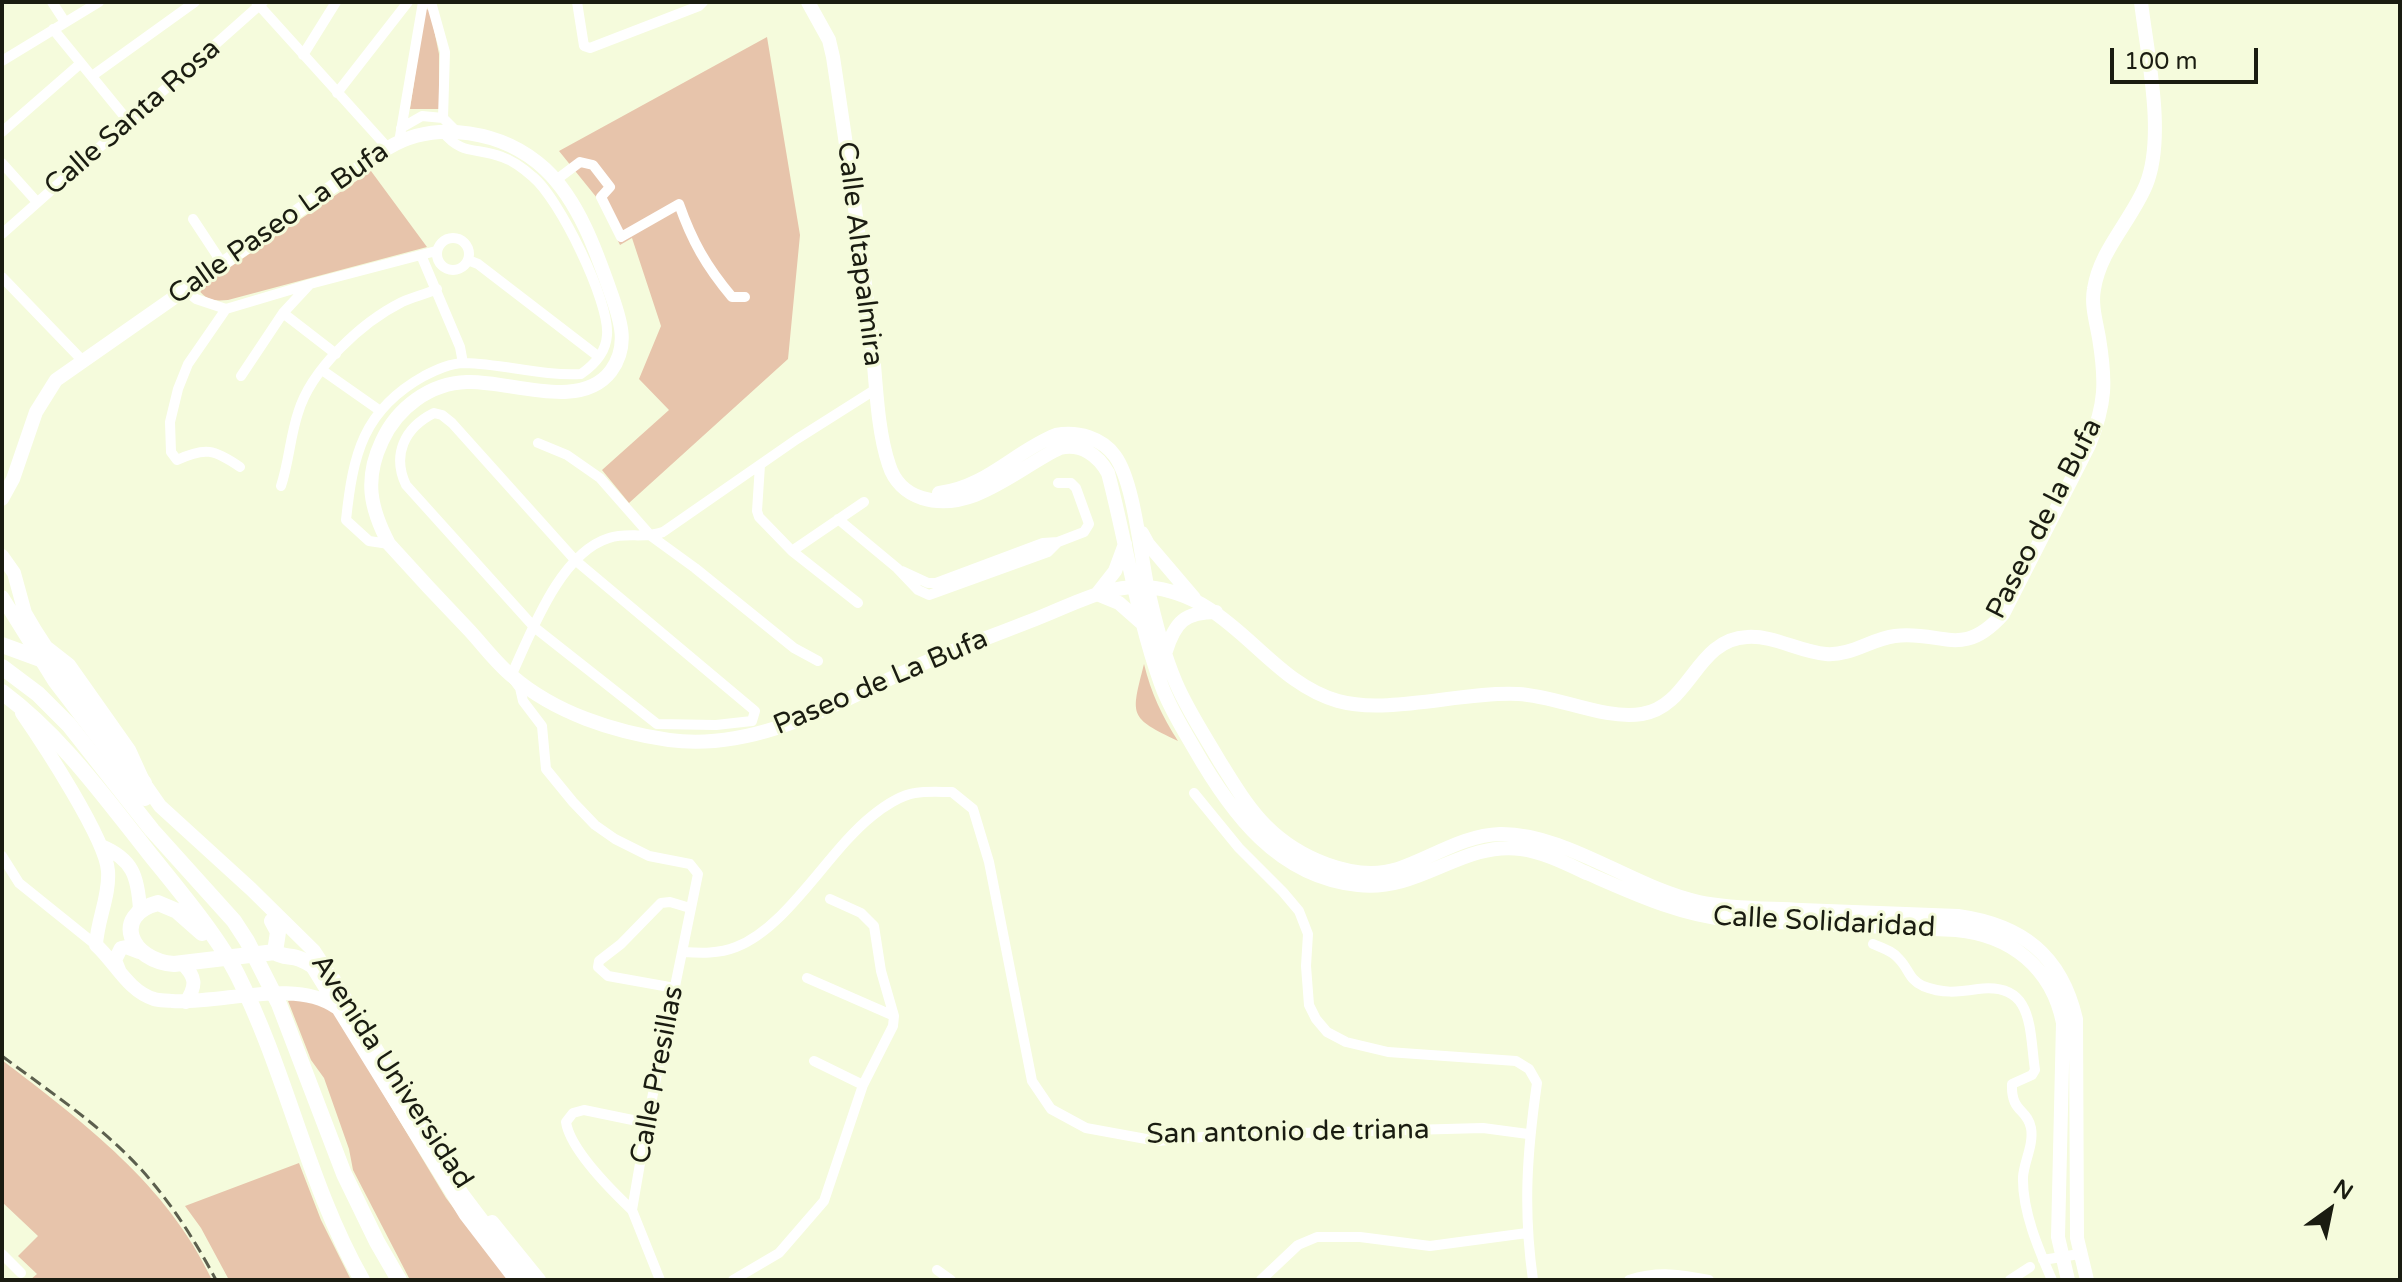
<!DOCTYPE html>
<html>
<head>
<meta charset="utf-8">
<style>
  body { margin:0 }
  #map { position:relative; width:2402px; height:1282px; overflow:hidden; background:#f5fbdc; font-family:"Varela Round",sans-serif }
  canvas { display:block }
  .frame { position:absolute; inset:0; border:4px solid #1a1c11; pointer-events:none }
  .north { position:absolute; left:2290px; top:1170px; width:80px; height:80px; -webkit-text-stroke:6px #f5fbdc; paint-order:stroke; rotate:33deg; font-size:22px; font-weight:700; line-height:32px; text-align:center; color:#1a1c11 }
  .north::after { content:''; display:block; margin:auto; width:28px; height:36px; background:#1a1c11; clip-path:polygon(50% 0,100% 100%,50% 72%,0 100%) }
  .scale { position:absolute; left:2110px; top:48px; width:148px; height:36px; box-sizing:border-box; border:4px solid #1a1c11; border-top:0; padding-left:10px; font-size:24px; line-height:28px; white-space:nowrap; color:#1a1c11; -webkit-text-stroke:6px #f5fbdc; paint-order:stroke }
</style>
</head>
<body>
<div id="map">
<canvas width="2402" height="1282"></canvas>
<div class="frame"></div>
<div class="north">N</div>
<div class="scale">100 m</div>
</div>
<script>
const ctx = document.querySelector('canvas').getContext('2d');
ctx.lineJoin = 'round';
function fillPath(path, color) { ctx.fillStyle = color; ctx.fill(path, 'evenodd'); }
function stroke(path, color, width, dash) { ctx.strokeStyle = color; ctx.lineWidth = width; ctx.lineCap = dash ? 'butt' : 'round'; ctx.setLineDash(dash || []); ctx.stroke(path); }
function drawText(font, color, halo, rows, align = 'center') {
  ctx.font = font + ' "Varela Round",sans-serif'; ctx.lineWidth = 6; ctx.setLineDash([]); ctx.textBaseline = 'middle'; ctx.strokeStyle = halo; ctx.fillStyle = color; for (const [text, x, y, turn = 0] of rows) {
    ctx.save(); ctx.translate(x, y); ctx.rotate((+turn || 0) * Math.PI / 180); ctx.textAlign = isNaN(turn) ? turn : align; if (halo) ctx.strokeText(text, 0, 0); ctx.fillText(text, 0, 0); ctx.restore();
  }
}
const green = new Path2D(`
  M425,9L430,10L439,54V109H410Z
  M767,37L800,235L788,359L629,503L602,470L669,410L639,379L661,326L632,238L620,245L597,198L559,151Z
  M371,171L427,247L228,300C214,301 207,301 198,289Z
  M1144,664C1151,693 1162,716 1178,741C1128,717 1131,716 1144,664Z
  M306,998L334,1012L446,1198L508,1280H410L353,1170L349,1149L324,1078L311,1060L288,1001Z
  M2,1060C84,1123 167,1184 212,1280H30L37,1274L18,1256L38,1236L2,1202Z
  M299,1163L321,1220L351,1280H229L201,1228L185,1206Z`);
const street = new Path2D(`
  M52,2L65,22
  M256,2L388,148
  M431,2L445,52L443,118L455,130
  M577,2L584,46L590,48L699,6L703,2
  M53,29L129,122
  M303,55L336,2
  M2,61L99,2
  M92,76L195,2
  M337,93L408,2
  M401,128L422,116L443,118
  M2,132L81,63
  M399,142L423,2
  M2,163L37,202
  M556,180L580,162L593,165L610,187L601,197L621,237L679,204C692,241 706,266 732,297H745
  M193,219L222,263
  M2,234L263,2
  M437 254a16 16 0 1 1 32 0a16 16 0 1 1-32 0Z
  M421,255L460,347L463,363
  M468,260L478,264L599,357
  M2,277L82,360
  M184,289L196,299L226,309
  M283,313L336,354
  M322,370L379,410
  M241,376L283,313L309,285
  M434,413L442,415L452,423L575,560L755,711L752,721L716,725L657,724L534,627L406,485C392,455 404,428 434,413Z
  M538,443L567,455L600,478L651,536L695,568L794,648L818,661
  M760,465L757,511L759,517L792,551L858,603
  M240,467C214,449 205,447 177,460L171,452L170,422L178,389L188,364L226,309L310,284L436,251
  M281,486C289,462 290,437 298,413C311,369 362,322 402,302C413,297 426,294 437,289
  M838,519L897,568L918,590L929,595L1048,552L1058,542L1084,532L1089,524L1076,488L1071,483H1058
  M389,544L369,541L346,520C353,454 363,410 424,376C436,370 450,363 465,363C503,364 542,376 581,374C594,365 606,352 607,335C610,302 559,198 533,177C524,169 514,161 502,157C477,147 462,156 443,132
  M792,551L864,502
  M902,571L928,583H936L1043,543L1058,542
  M1194,793L1239,848L1283,892L1299,911L1308,934L1306,966L1309,1005L1316,1019L1327,1032L1346,1042L1388,1052L1516,1061L1529,1069L1537,1083C1527,1153 1523,1209 1533,1280
  M2,856L19,883L96,945
  M1873,944C1882,948 1893,951 1899,959C1909,969 1909,980 1923,986C1943,994 1957,992 1978,989C2034,982 2029,1028 2035,1070L2032,1075L2012,1084C2011,1113 2027,1108 2031,1128C2034,1145 2024,1161 2023,1177C2022,1211 2039,1250 2052,1280
  M682,952C701,953 718,954 736,947C788,927 828,851 872,816C883,807 901,795 915,793C927,791 940,792 952,792L973,809L989,862L1032,1081L1051,1109L1086,1128L1157,1141L1225,1135L1483,1128L1528,1134
  M807,978L894,1016
  M675,988L608,976L598,967L599,961L621,944L661,903L670,902L690,908
  M814,1061L863,1085
  M632,1210C612,1191 570,1149 566,1122L573,1113L584,1110L647,1123
  M2,1254L21,1273
  M2043,1260L2079,1254
  M937,1270L951,1280
  M660,1280L632,1210L647,1123L698,874L690,864L649,856L615,839L595,825L573,802L546,769L542,726L523,701L520,688L511,676C531,633 560,553 609,538C627,532 645,539 663,532L797,439L876,389
  M733,1280L779,1253L824,1201L863,1085L893,1026L894,1016L881,971L874,926L861,913L830,899
  M1261,1280L1298,1245L1317,1237H1360L1430,1246L1527,1233
  M1629,1280C1657,1271 1681,1274 1709,1280
  M2010,1280L2030,1267`);
const secondary = new Path2D(`
  M808,2L829,40L833,57C847,149 860,241 871,333C876,374 876,427 889,465C894,481 906,493 922,498C972,514 1019,467 1060,448C1081,443 1098,455 1108,473C1126,541 1137,618 1161,684C1169,707 1182,727 1194,748C1231,813 1278,877 1358,885C1421,892 1461,841 1521,849C1544,852 1567,864 1589,874C1635,894 1680,915 1731,920L1956,930C2011,935 2052,968 2063,1023L2058,1237L2068,1280
  M939,493C987,487 1015,451 1056,435C1078,431 1102,438 1115,456C1134,482 1140,552 1147,585C1154,617 1163,653 1176,683C1188,711 1205,736 1220,762C1234,784 1247,807 1266,826C1297,857 1353,883 1398,869C1431,858 1464,835 1500,834C1566,833 1633,888 1699,902C1733,909 1767,908 1801,910C1854,912 1906,914 1958,916C2022,925 2061,955 2076,1019L2077,1238L2087,1280
  M2,499L13,479L36,412L56,380L388,148C436,119 504,131 545,169C579,201 597,253 612,296C621,322 629,346 611,371C580,412 509,380 467,382C430,383 397,408 382,441C364,479 370,508 389,544C415,573 442,602 469,630C483,645 496,663 512,676C555,713 614,732 669,740C758,752 840,701 917,666C958,648 1001,633 1043,616C1075,603 1111,584 1147,587C1234,595 1264,680 1338,701C1388,715 1464,691 1518,694C1558,696 1603,720 1642,714C1690,707 1696,639 1747,637C1774,635 1799,652 1826,654C1851,656 1871,639 1895,636C1942,630 1962,660 2003,614L2089,445C2106,404 2106,381 2099,338C2096,321 2091,305 2094,289C2100,250 2131,221 2146,185C2166,136 2147,54 2141,2
  M1142,533L1148,544L1194,598
  M1125,544L1115,571L1097,594L1119,603L1144,625
  M2,556L14,573L25,613L35,630L46,647L69,665L129,750L144,783L160,806L251,889L314,951L349,1004L440,1155
  M2,597L55,682L145,799
  M1166,651C1175,622 1185,612 1216,612
  M22,713C42,742 106,839 108,871C110,895 97,921 96,945C115,962 128,991 154,999C159,1001 167,1000 172,1001C223,1004 294,978 336,1007
  M101,846C133,859 138,877 140,910
  M182,963C196,977 197,985 186,1002
  M312,966L466,1215L516,1280
  M119,970L115,960L121,948L126,947L139,952
  M492,1222L539,1280`);
const primary = new Path2D(`
  M2,645L43,660L64,673L119,752L144,783
  M2,667L38,694L69,725L152,830L234,921L247,941L279,1004L344,1174L377,1242L399,1280
  M2,692C61,736 103,795 149,853C177,888 218,936 238,976C287,1074 308,1185 362,1280
  M272,921L278,932L275,952
  M202,933L177,911L158,903C111,915 130,961 174,964L275,952C283,958 291,955 300,959C313,964 322,972 333,980
  M434,1148L461,1194L526,1280`);
const rail = new Path2D(`
  M2,1056C54,1095 111,1132 152,1182C177,1212 198,1246 216,1280`);
const streetNames = [
  ["Calle Santa Rosa",133,118,-41],
  ["Calle Paseo La Bufa",279,224,-35],
  ["Calle Altapalmira",859,254,83],
  ["Paseo de la Bufa",2045,519,-63],
  ["Paseo de La Bufa",881,683,-23],
  ["Calle Solidaridad",1824,923,3],
  ["Avenida Universidad",391,1072,57],
  ["Calle Presillas",658,1075,-79],
  ["San antonio de triana",1288,1133,-1]
];
fillPath(green, '#e7c4ab');
stroke(street, '#fff', 10);
stroke(secondary, '#fff', 14);
stroke(primary, '#fff', 16);
stroke(rail, '#5c5f4e', 3, [12, 6]);
drawText('28px', '#1a1c11', '#f5fbdc', streetNames);
</script>
</body>
</html>
